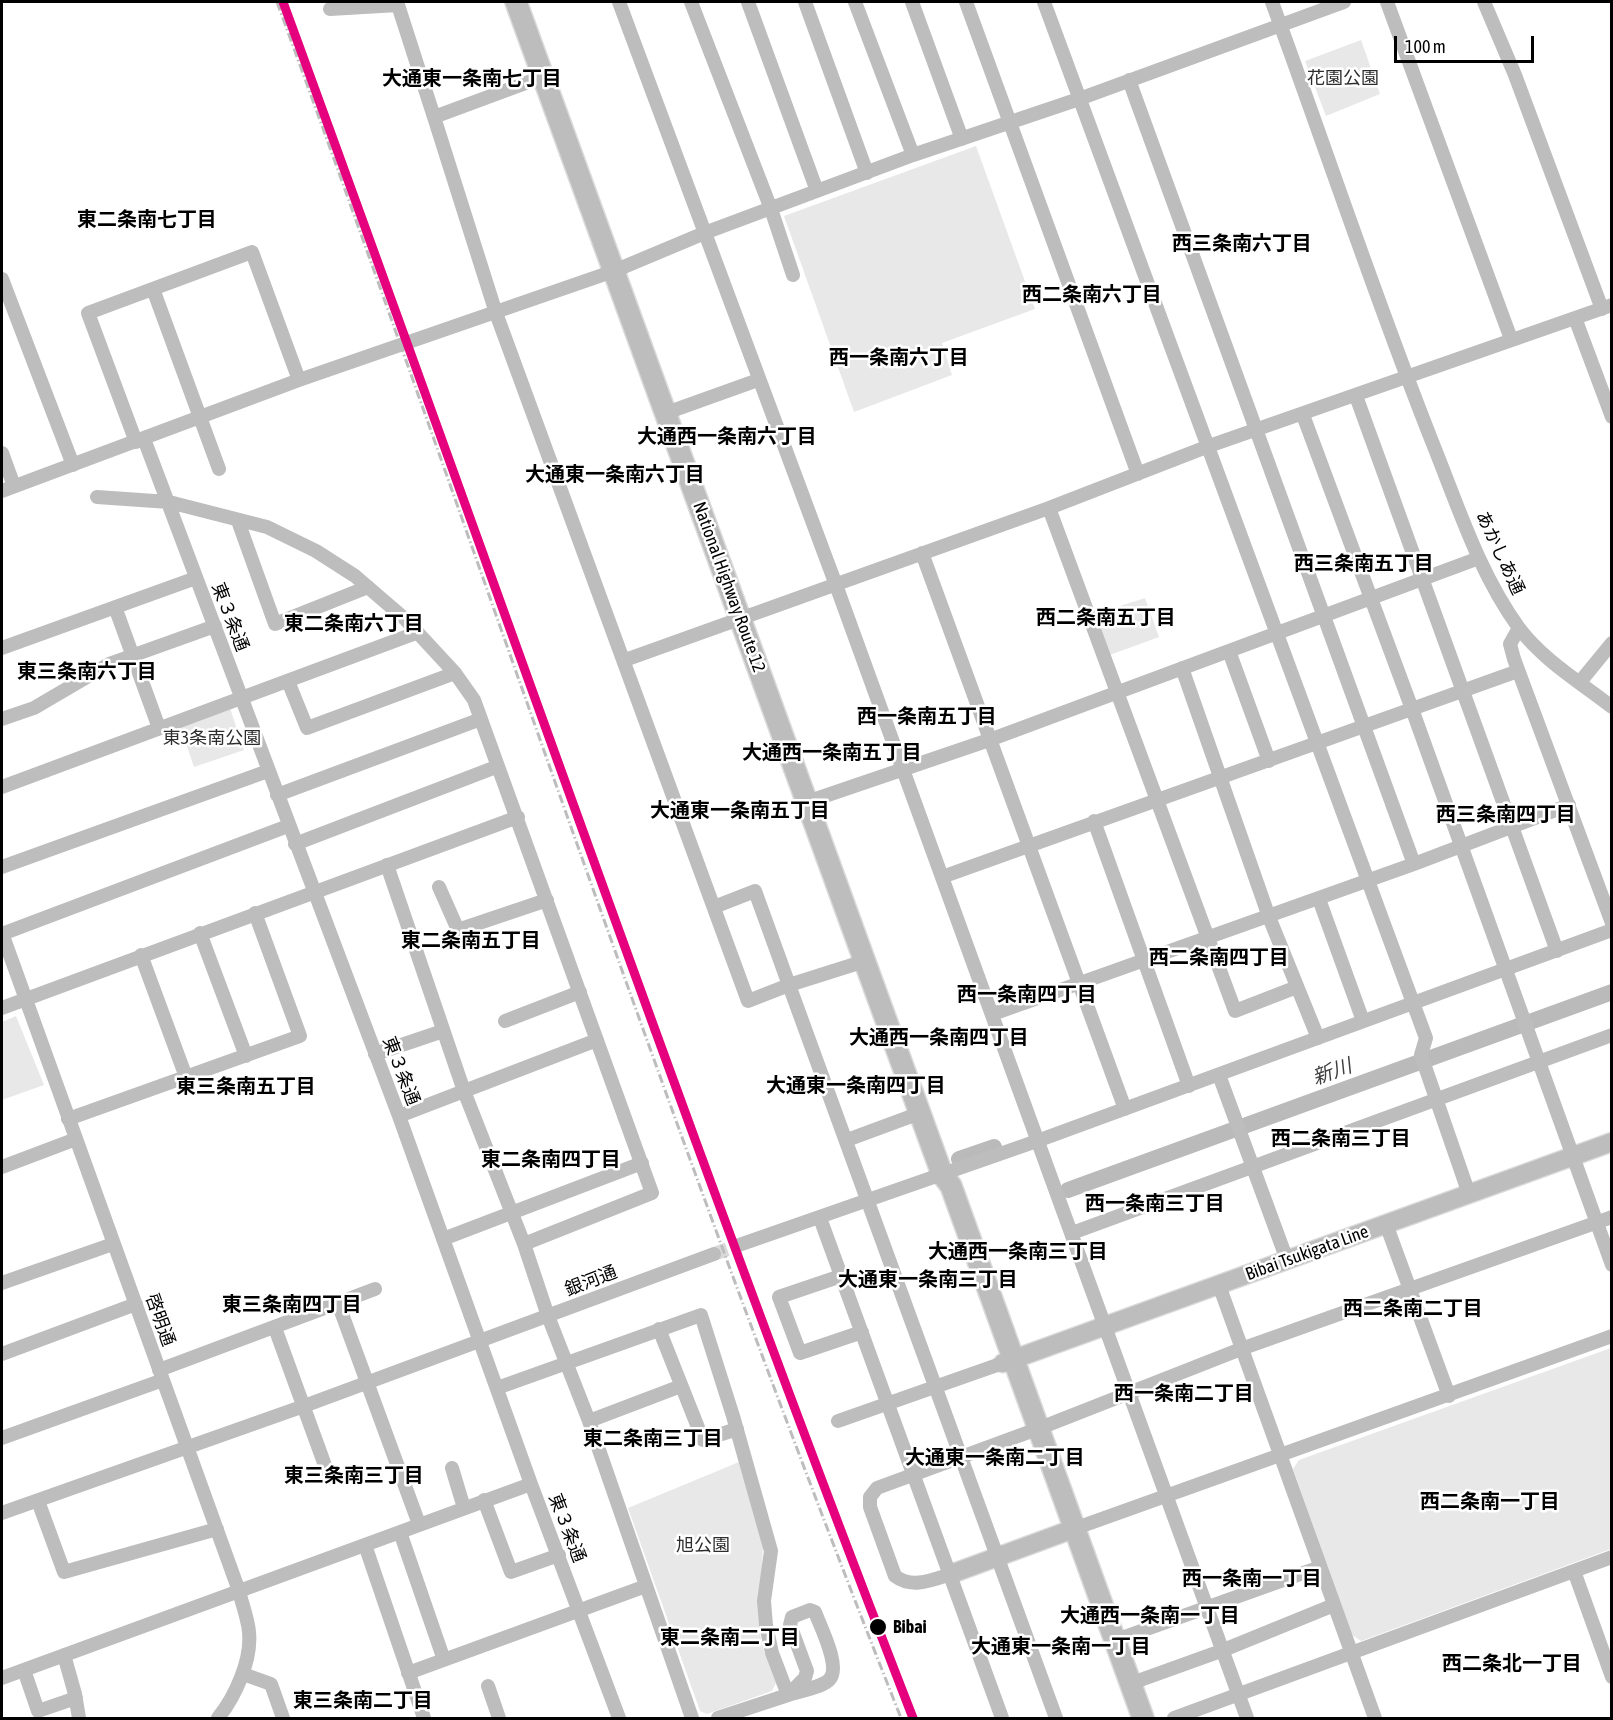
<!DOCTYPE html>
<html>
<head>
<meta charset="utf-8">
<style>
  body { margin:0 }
  #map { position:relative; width:1613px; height:1720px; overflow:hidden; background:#fff; font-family:"Asap Condensed",sans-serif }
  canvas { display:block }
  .frame { position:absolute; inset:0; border:3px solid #000; pointer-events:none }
  .scale { position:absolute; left:1394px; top:36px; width:140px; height:27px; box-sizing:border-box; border:3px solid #000; border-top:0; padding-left:8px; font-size:18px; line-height:21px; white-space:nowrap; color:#000; -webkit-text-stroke:4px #fff; paint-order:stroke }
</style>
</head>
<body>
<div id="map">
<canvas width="1613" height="1720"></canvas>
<div class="frame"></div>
<div class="scale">100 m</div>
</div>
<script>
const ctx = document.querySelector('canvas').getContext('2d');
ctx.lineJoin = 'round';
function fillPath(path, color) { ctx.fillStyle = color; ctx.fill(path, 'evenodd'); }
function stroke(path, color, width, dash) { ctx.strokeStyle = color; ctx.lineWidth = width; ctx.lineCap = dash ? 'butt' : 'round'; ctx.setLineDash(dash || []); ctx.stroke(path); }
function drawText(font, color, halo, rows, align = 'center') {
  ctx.font = font + ' "Asap Condensed","Noto Sans JP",sans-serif'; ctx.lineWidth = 5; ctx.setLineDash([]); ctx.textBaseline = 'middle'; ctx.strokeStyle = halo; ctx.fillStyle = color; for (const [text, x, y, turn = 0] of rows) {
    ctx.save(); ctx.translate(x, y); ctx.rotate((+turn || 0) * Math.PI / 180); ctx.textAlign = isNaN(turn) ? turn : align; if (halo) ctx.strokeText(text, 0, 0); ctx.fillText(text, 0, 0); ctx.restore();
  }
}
const green = new Path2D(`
  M1361,40L1380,94L1326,116L1305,61Z
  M976,146L1035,309L942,343L952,375L854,412L784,216Z
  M1145,598L1159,637L1107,656L1092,615Z
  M230,708L244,750L194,767L180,726Z
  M16,1016L44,1085L2,1100V1022Z
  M1611,1348V1549L1361,1641L1352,1635L1293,1469L1299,1460Z
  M739,1462L763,1546L759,1629L764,1652L776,1683L772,1691L707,1714L700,1711L628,1508Z`);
const river = new Path2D(`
  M959,1159L994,1147
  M1068,1190L1612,992`);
const minorTunnel = new Path2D(`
  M714,1254L739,1245`);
const minor = new Path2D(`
  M619,2L836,585L1247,1718
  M691,2L771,209L793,275
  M748,2L817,191
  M805,2L867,173
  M855,2L913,155
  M912,2L962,139
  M966,2L1138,474
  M1044,2L1426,1038L1421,1055L1469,1194
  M1272,2C1326,149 1375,298 1433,444C1458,506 1479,573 1519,628C1543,660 1580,682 1612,707
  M1387,2L1511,339
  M1484,2L1515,75L1602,309
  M330,9L398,5L434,117
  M542,77L434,117L496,313L748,1001L789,985L1056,1718
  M1129,80L1414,864L1569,805
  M2,279L73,465
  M153,289L219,469
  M1575,318L1612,417
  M1356,396L1557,951
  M666,413L758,380
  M1303,415L1412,709L1612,1265
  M144,439L399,1116L531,1484L619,1718
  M136,442L88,313L252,252L299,380
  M2,453L14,486
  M2,491L299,380L614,271L707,232L913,155L1079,99L1344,2
  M97,497L169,502L267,527L316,551L355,576L405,619L455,673L474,700L652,1193L524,1244
  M1049,508L1235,1011L1297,987
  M238,521L275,624L368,587
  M922,553L1125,1109
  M115,607L159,728
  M1519,628L1510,644L1514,659L1612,923
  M2,648L196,578
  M1229,651L1269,761
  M625,660L1049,508L1209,446L1612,305
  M1182,668L1269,917L1318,1038
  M288,681L307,728L455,673
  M1580,682L1612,643
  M2,719L34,708L109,664L215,626
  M2,787L416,633
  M277,795L481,719
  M807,802L992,739L1479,558
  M1094,821L1189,1086
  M295,844L496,767
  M387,865L464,1091L524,1244L548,1316L589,1421L692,1718
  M2,867L268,771
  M942,877L1518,671
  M439,887L458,930L547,900
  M1319,899L1363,1021
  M714,907L755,891L789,985L865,961
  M2,933L239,1591C242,1604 248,1619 249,1632C252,1660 235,1697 218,1718
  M200,933L246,1056
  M2,934L288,826
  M141,955L186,1077
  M2,1008L518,817
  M993,1014L1414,864
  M505,1021L580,992
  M375,1054L443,1031
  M1219,1075L1287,1260
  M399,1116L597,1040
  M68,1119L300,1036L255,913
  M847,1140L920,1113
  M2,1167L76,1139
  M820,1218L1002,1718
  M1386,1224L1449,1396
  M1072,1233L1612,1035
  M443,1239L642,1163
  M739,1245L1037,1141L1612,930
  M841,1276L779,1297L800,1353L862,1332
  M2,1283L113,1244
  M1219,1285L1375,1718
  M338,1303L375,1289
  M275,1328L327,1471
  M659,1329L703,1440L737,1429
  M2,1354L136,1304
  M159,1370L338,1303L419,1524
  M497,1388L701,1315L733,1416L771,1551L764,1601L766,1625L772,1653L788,1695L718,1718
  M589,1421L681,1386
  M838,1421L1003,1363
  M1040,1428L1241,1349L1612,1217
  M2,1438L163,1380
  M452,1468L464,1508
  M484,1500L511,1572L559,1555
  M38,1501L64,1572L217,1529
  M2,1513L304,1406L714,1254
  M1068,1531L1612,1336
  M400,1532L444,1660
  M365,1545L424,1718
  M1574,1571L1612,1677
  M951,1574C932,1580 912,1589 895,1576L870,1507V1497L877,1488L1029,1432
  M810,1610L815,1612C820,1626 842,1668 829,1680C820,1688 800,1691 788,1695L805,1678L807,1671L790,1625L792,1617Z
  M1116,1640L1320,1567
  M64,1655L75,1694L79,1718
  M24,1670L38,1711L76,1698
  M408,1673L646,1586
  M243,1674L271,1684L283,1718
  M2,1678L531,1484
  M1132,1683L1221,1651L1334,1605
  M488,1686L499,1718
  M1174,1718L1612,1557`);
const major = new Path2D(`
  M1003,1363L1612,1142
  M951,1574L1065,1532`);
const highway = new Path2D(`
  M516,2L942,1174L951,1186L1143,1718`);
const rail = new Path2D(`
  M277,2C486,573 677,1152 901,1718
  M648,1008L653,1036`);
const rail1 = new Path2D(`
  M283,2C493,574 692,1150 913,1718`);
const markers = [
  [878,1627,9,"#000"]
];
const parkNames = [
  ["花園公園",1343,78],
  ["東3条南公園",212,738],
  ["旭公園",703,1545]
];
const streetNames = [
  ["あかしあ通",1500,553,65],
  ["National Highway Route 12",729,587,70],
  ["東３条通",230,617,69],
  ["東３条通",401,1071,69],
  ["Bibai Tsukigata Line",1307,1253,-20],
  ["銀河通",591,1281,-21],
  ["啓明通",160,1320,70],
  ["東３条通",567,1528,69]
];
const stopNames = [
  ["Bibai",893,1627]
];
const neighbourhoodNames = [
  ["大通東一条南七丁目",472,79],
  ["東二条南七丁目",147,220],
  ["西三条南六丁目",1242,244],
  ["西二条南六丁目",1092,295],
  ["西一条南六丁目",899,358],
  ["大通西一条南六丁目",727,437],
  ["大通東一条南六丁目",615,475],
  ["西三条南五丁目",1364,564],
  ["西二条南五丁目",1106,618],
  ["東二条南六丁目",354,624],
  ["東三条南六丁目",87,672],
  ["西一条南五丁目",927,717],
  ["大通西一条南五丁目",832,753],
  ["大通東一条南五丁目",740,811],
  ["西三条南四丁目",1506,815],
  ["東二条南五丁目",471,941],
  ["西二条南四丁目",1219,958],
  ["西一条南四丁目",1027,995],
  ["大通西一条南四丁目",939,1038],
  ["大通東一条南四丁目",856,1086],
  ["東三条南五丁目",246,1087],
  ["西二条南三丁目",1341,1139],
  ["東二条南四丁目",551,1160],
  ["西一条南三丁目",1155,1204],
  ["大通西一条南三丁目",1018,1252],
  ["大通東一条南三丁目",928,1280],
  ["東三条南四丁目",292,1305],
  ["西二条南二丁目",1413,1309],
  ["西一条南二丁目",1184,1394],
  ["東二条南三丁目",653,1439],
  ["大通東一条南二丁目",995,1458],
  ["東三条南三丁目",354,1476],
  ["西二条南一丁目",1490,1502],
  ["西一条南一丁目",1252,1579],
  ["大通西一条南一丁目",1150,1616],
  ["東二条南二丁目",730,1638],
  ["大通東一条南一丁目",1061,1647],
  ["西二条北一丁目",1512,1664],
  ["東三条南二丁目",363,1701]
];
const waterNames = [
  ["新川",1332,1072,-20]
];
fillPath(green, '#e8e8e8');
stroke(river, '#bababa', 16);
stroke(minorTunnel, '#d9d9d9', 14, [14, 7]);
stroke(major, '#dbdbdb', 21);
stroke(highway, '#dbdbdb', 24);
stroke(minor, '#bdbdbd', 14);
stroke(major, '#bdbdbd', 18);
stroke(highway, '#bdbdbd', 21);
stroke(rail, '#bdbdbd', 3, [9, 3, 1.5, 3]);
stroke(rail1, '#e5007d', 9);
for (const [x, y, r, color] of markers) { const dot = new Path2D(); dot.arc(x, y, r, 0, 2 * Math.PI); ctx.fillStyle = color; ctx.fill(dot); stroke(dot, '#fff', 2); }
drawText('18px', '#2d2d2d', '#fff', parkNames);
drawText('18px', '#000', '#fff', streetNames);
drawText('bold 18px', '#000', '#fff', stopNames, 'left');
drawText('bold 20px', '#000', '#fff', neighbourhoodNames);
drawText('italic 20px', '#3e3e3e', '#fff', waterNames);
</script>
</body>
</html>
